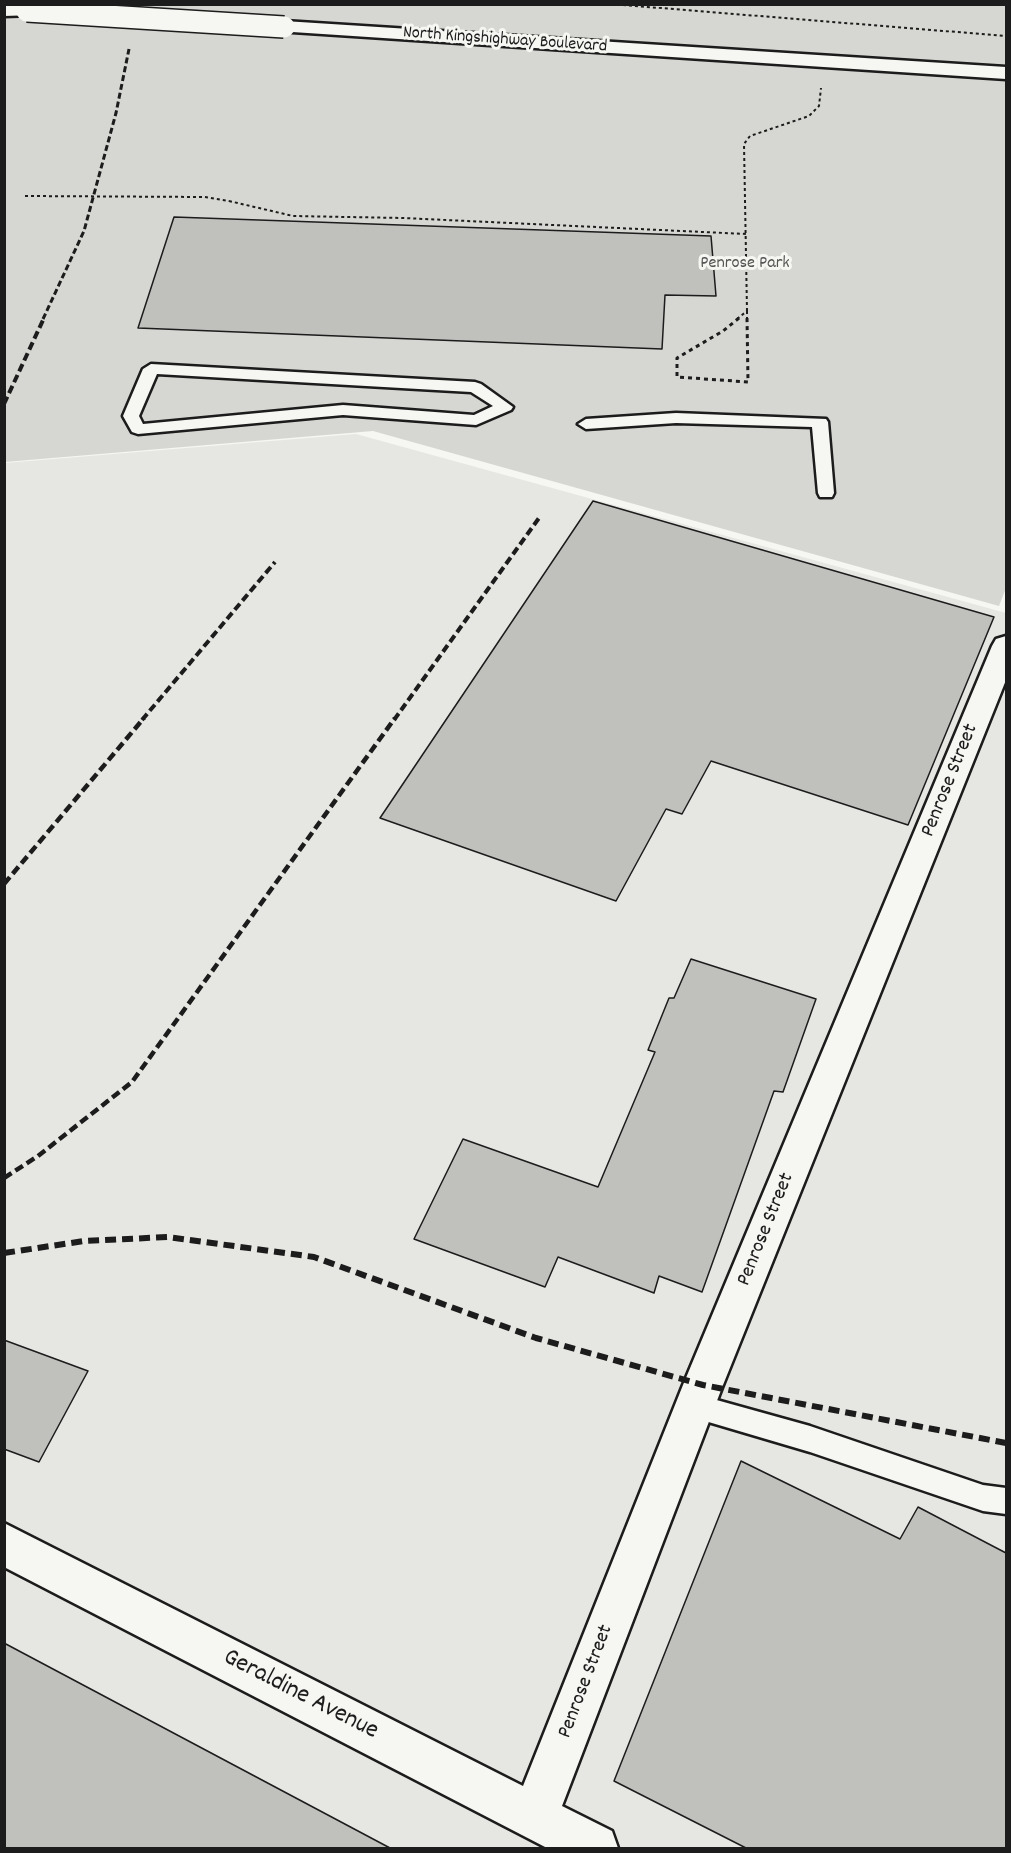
<!DOCTYPE html>
<html>
<head>
<meta charset="utf-8">
<style>
  body { margin:0 }
  #map { position:relative; width:1011px; height:1853px; overflow:hidden; background:#f6f6f2; font-family:Dekko,sans-serif }
  canvas { display:block }
  .frame { position:absolute; inset:0; border:6px solid #1c1c1c; pointer-events:none }
</style>
</head>
<body>
<div id="map">
<canvas width="1011" height="1853"></canvas>
<div class="frame"></div>
</div>
<script>
const ctx = document.querySelector('canvas').getContext('2d');
ctx.lineJoin = 'round';
function fillPath(path, color) { ctx.fillStyle = color; ctx.fill(path, 'evenodd'); }
function stroke(path, color, width, dash) { ctx.strokeStyle = color; ctx.lineWidth = width; ctx.lineCap = dash ? 'butt' : 'round'; ctx.setLineDash(dash || []); ctx.stroke(path); }
function drawText(font, color, halo, rows, align = 'center') {
  ctx.font = font + ' Dekko,sans-serif'; ctx.lineWidth = 6; ctx.setLineDash([]); ctx.textBaseline = 'middle'; ctx.strokeStyle = halo; ctx.fillStyle = color; for (const [text, x, y, turn = 0] of rows) {
    ctx.save(); ctx.translate(x, y); ctx.rotate((+turn || 0) * Math.PI / 180); ctx.textAlign = isNaN(turn) ? turn : align; if (halo) ctx.strokeText(text, 0, 0); ctx.fillText(text, 0, 0); ctx.restore();
  }
}
const built = new Path2D(`
  M356,434L1006,613V1848H5V463Z`);
const green = new Path2D(`
  M5,5H1006V588L999,606L373,431L5,462Z`);
const building = new Path2D(`
  M174,217L711,236L716,296L665,295L662,349L138,328Z
  M593,501L994,617L908,825L711,761L682,814L666,809L616,901L380,818Z
  M691,959L816,999L783,1092L774,1091L702,1292L659,1276L654,1293L558,1257L545,1287L414,1239L463,1139L598,1187L655,1052L648,1050L669,998H674Z
  M4,1340L88,1371L39,1462L4,1449Z
  M741,1461L900,1539L918,1507L1006,1553V1848H746L614,1781Z
  M4,1643L390,1848H4Z`);
const pathFar1 = new Path2D(`
  M611,4L1006,36
  M229,201L293,216L403,218L746,234
  M747,311V319
  M747,311L744,144L750,136L809,116L819,106L821,88
  M737,319L747,311`);
const path = new Path2D(`
  M739,318L723,331L677,358V377L748,382L747,318`);
const service = new Path2D(`
  M151,364L475,382L481,384L513,407L511,410L476,425L343,415L138,434L132,432L123,416L143,369ZM157,374L471,392L493,406L474,415L343,405L143,424L139,416Z
  M676,413L826,419L828,422L834,493L832,497H820L818,493L812,427L676,423L586,429L578,424L586,419Z
  M695,1394L810,1426L983,1485L1006,1488V1514L983,1511L810,1452L695,1418L686,1415L682,1406L686,1397Z`);
const minor = new Path2D(`
  M1006,636V680L723,1385L562,1806L612,1831L618,1848H547L4,1567V1523L523,1786L683,1385L992,646L996,639Z`);
const primary = new Path2D(`
  M4,4L34,7L37,11L34,15L4,16Z
  M284,21L1006,67V79L277,31L274,27L277,23Z`);
const railFar3 = new Path2D(`
  M43,319L84,231L116,113L129,49`);
const railFar2 = new Path2D(`
  M4,404L44,318
  M142,720L275,562
  M394,720L539,518`);
const railFar1 = new Path2D(`
  M4,884L144,718
  M4,1178L38,1156L132,1082L395,718`);
const rail = new Path2D(`
  M4,1253L84,1241L168,1237L314,1257L536,1338L703,1385L1006,1443`);
const pathBridge = new Path2D(`
  M25,196L205,197L229,201`);
const primaryBridge = new Path2D(`
  M27,11L284,27`);
const farStreetnames = [
  ["North Kingshighway Boulevard",505,41,4]
];
const farParknames = [
  ["Penrose Park",745,265]
];
const streetNames = [
  ["Penrose Street",951,781,-68],
  ["Penrose Street",767,1230,-68],
  ["Penrose Street",587,1682,-69]
];
const nearStreetnames = [
  ["Geraldine Avenue",300,1696,27]
];
fillPath(built, '#e6e6e2');
fillPath(green, '#d6d6d2');
fillPath(building, '#c0c0bd');
stroke(building, '#1c1c1c', 1.5);
stroke(service, '#1c1c1c', 5);
stroke(minor, '#1c1c1c', 5);
stroke(primary, '#1c1c1c', 5);
stroke(pathFar1, '#1c1c1c', 2, [3, 3]);
stroke(path, '#1c1c1c', 3, [4, 4]);
fillPath(service, '#f6f6f2');
fillPath(minor, '#f6f6f2');
fillPath(primary, '#f6f6f2');
stroke(railFar3, '#1c1c1c', 3, [6, 3]);
stroke(railFar2, '#1c1c1c', 4, [8, 4]);
stroke(railFar1, '#1c1c1c', 4.5, [9, 4.5]);
stroke(rail, '#1c1c1c', 6, [11, 6]);
stroke(primaryBridge, '#1c1c1c', 24, []);
stroke(pathBridge, '#1c1c1c', 2, [3, 3]);
stroke(primaryBridge, '#f6f6f2', 21);
drawText('18px', '#1c1c1c', '#f6f6f2', farStreetnames);
drawText('18px', '#545453', '#f6f6f2', farParknames);
drawText('21px', '#1c1c1c', '#f6f6f2', streetNames);
drawText('26px', '#1c1c1c', '#f6f6f2', nearStreetnames);
</script>
</body>
</html>
